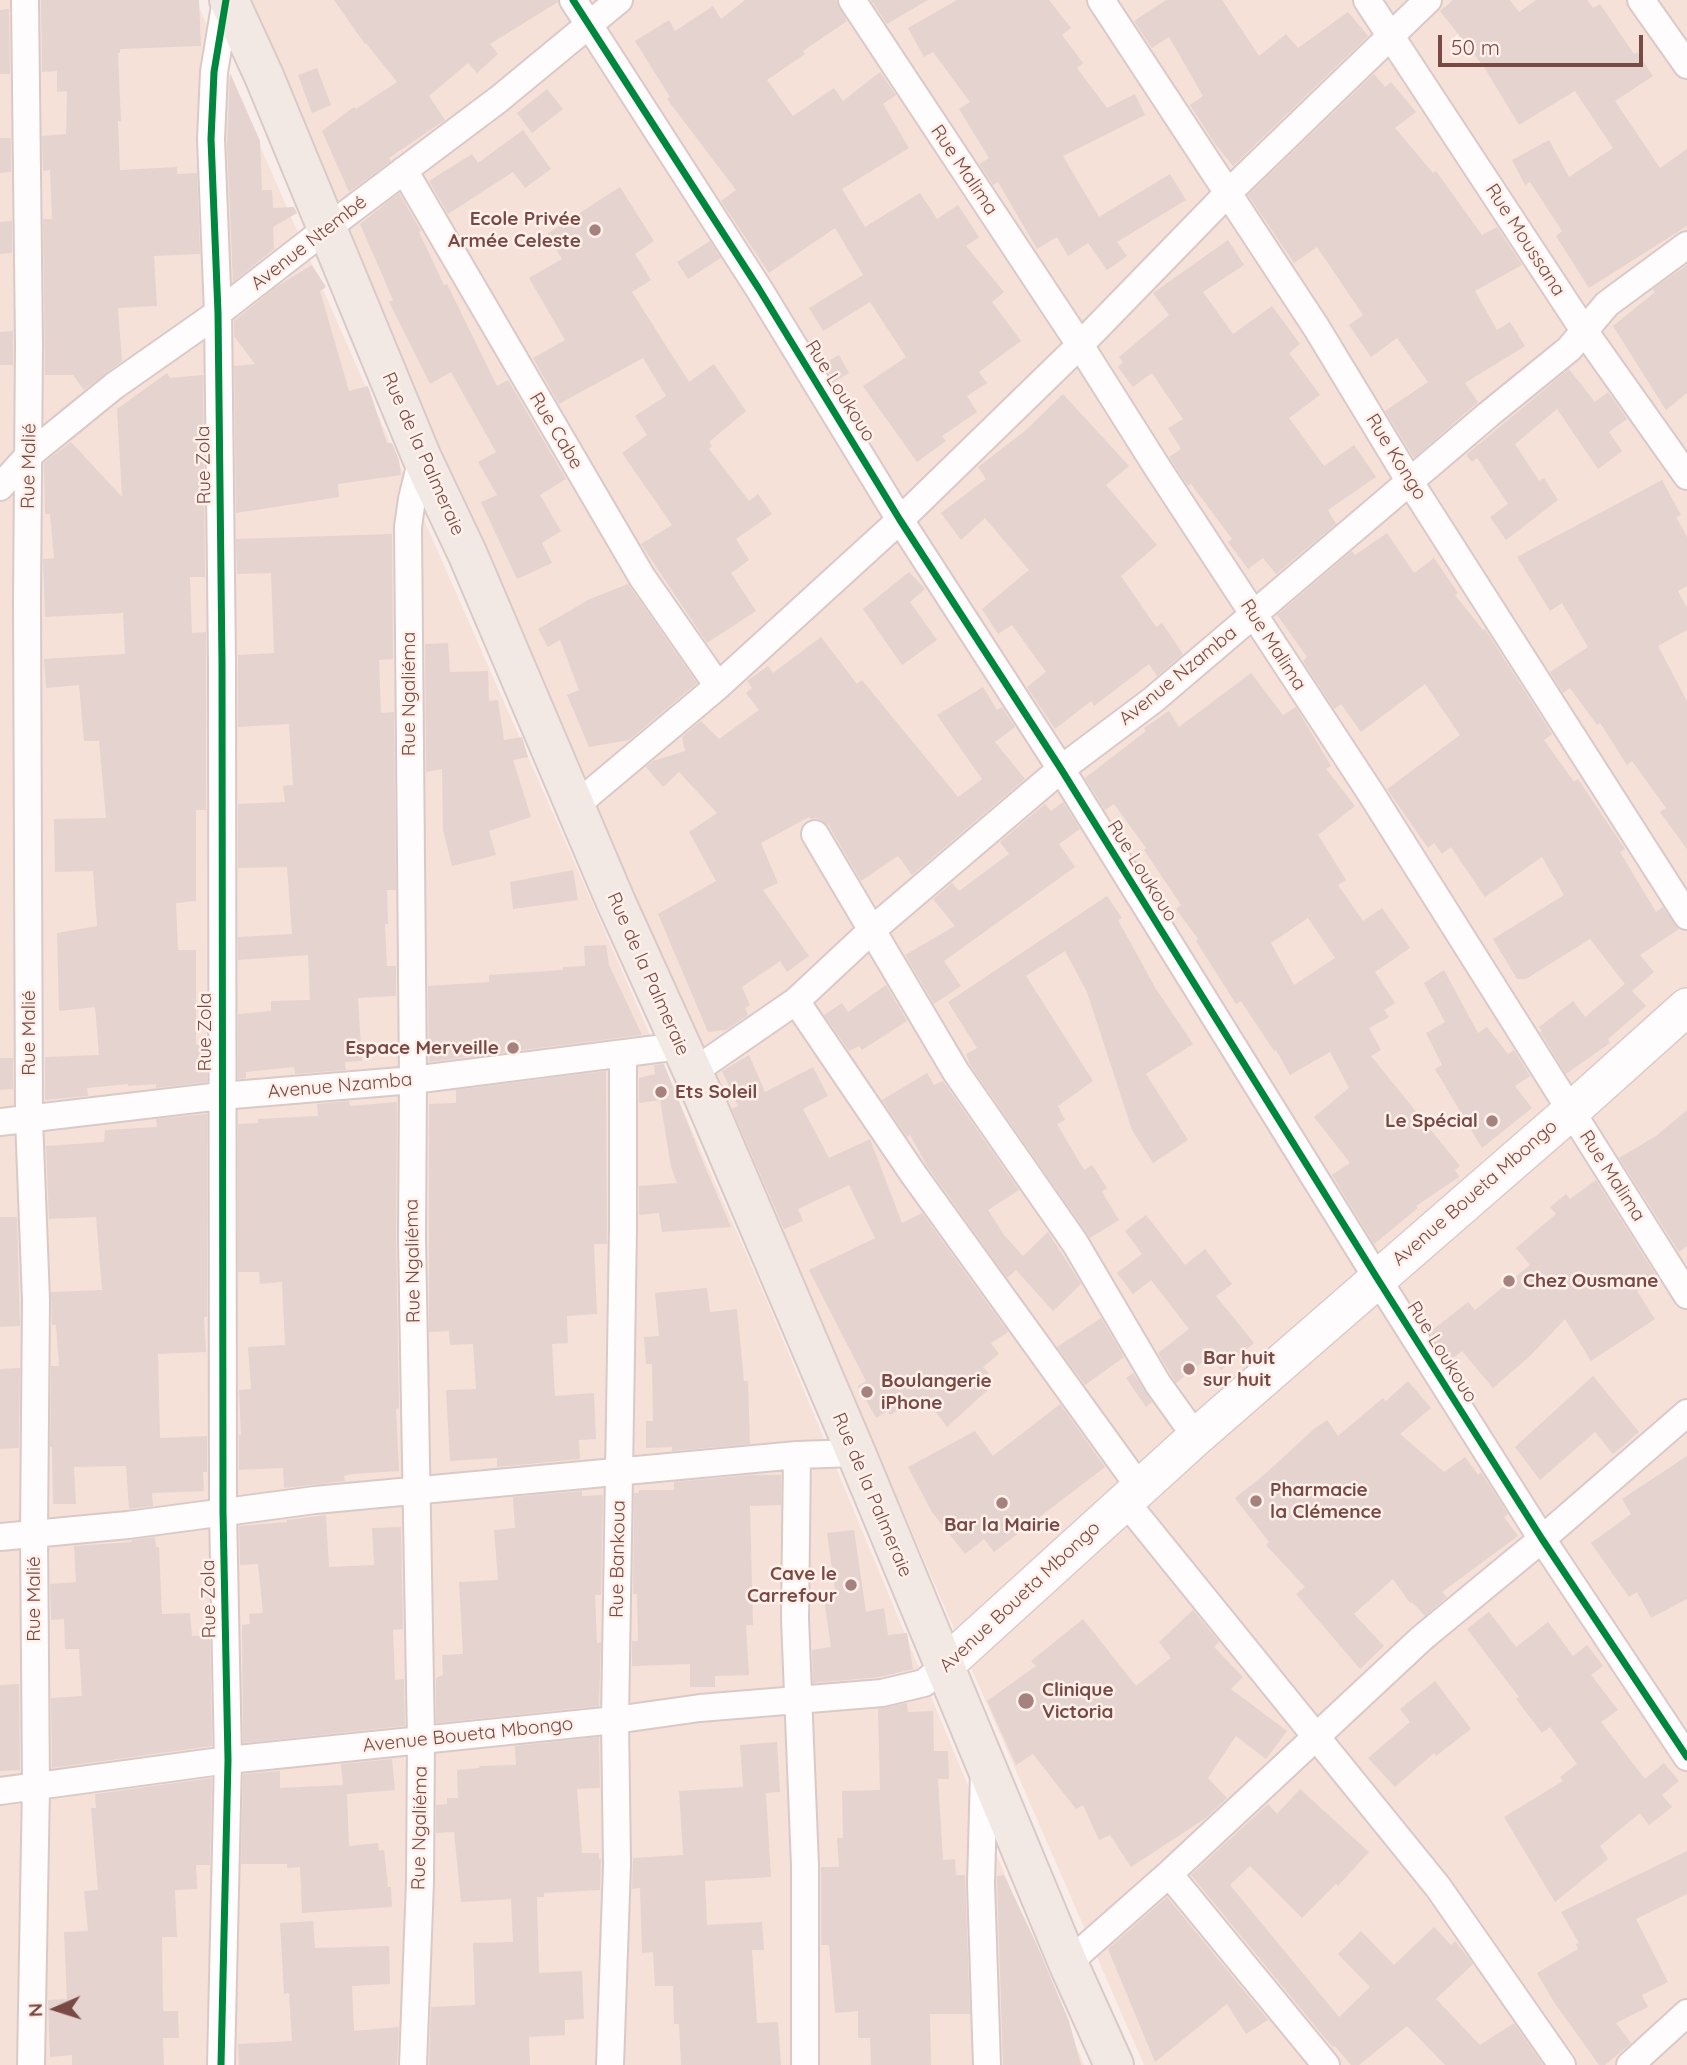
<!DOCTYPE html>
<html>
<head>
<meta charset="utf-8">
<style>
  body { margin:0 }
  #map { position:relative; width:1687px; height:2065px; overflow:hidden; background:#f8ede8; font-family:Quicksand,sans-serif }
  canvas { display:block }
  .north { position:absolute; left:21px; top:1974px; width:70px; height:70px; -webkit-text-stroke:5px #fff1ea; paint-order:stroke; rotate:267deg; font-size:19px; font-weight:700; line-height:28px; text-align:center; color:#794945 }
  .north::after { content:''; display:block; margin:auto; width:24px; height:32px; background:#794945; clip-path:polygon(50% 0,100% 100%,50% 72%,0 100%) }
  .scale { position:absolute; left:1438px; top:35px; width:205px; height:32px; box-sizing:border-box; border:4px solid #794945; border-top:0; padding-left:9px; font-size:21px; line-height:24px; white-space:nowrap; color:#794945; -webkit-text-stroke:5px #fff1ea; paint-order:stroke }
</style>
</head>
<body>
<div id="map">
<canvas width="1687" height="2065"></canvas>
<div class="north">N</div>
<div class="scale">50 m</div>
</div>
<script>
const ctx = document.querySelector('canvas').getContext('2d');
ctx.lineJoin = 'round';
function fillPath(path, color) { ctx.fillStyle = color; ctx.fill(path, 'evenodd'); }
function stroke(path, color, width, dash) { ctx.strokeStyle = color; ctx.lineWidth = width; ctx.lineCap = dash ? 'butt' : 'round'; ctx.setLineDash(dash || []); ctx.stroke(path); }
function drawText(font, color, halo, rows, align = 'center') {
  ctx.font = font + ' Quicksand,sans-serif'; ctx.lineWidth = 5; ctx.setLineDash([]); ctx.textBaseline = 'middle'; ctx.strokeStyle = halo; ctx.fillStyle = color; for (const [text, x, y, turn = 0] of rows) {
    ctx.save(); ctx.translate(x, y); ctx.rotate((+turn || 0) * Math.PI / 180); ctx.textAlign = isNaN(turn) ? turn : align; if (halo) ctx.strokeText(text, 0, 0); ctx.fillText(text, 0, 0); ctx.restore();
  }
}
const residential = new Path2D(`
  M0,0H196L766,1299L1084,2065H0Z
  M245,0H1687V2065H1144Z`);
const building = new Path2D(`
  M41,0H199L201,46L120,49V53H118L121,121H118L120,170L177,167V174L197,173L200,254L154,256L157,306L118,308L122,361L84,390L73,375H45L43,219H52L50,170L43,171L42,136L66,134L67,91L57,92V71L42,72Z
  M334,0H557L558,2L490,44L498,54L477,73L468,63L429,96L445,120L389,158L391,161L349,192L322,131L354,107L356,109L397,82L366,43L365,44Z
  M745,0H836L847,21L803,51L805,54L767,80L793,116L834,88L843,101L880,72L896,95L883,104L909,148L842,189L865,227L920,193L937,219L958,205L979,237L966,246L1004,292L992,302L1021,341L979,372L987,383L967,396L977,412L942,436L946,441L917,462L863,386L906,357L870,302L823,331L809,308L863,275L835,228L769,273L721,201L736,190L667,99L670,97L635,41L669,20L675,31L713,6L721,19Z
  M871,0H928L887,24Z
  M957,0H1049L1071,28L1062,35L1083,63L1077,68L1107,108L1135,94L1145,115L1063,156L1099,217L1170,174L1186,200L1117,242L1127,256L1107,270L1088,243L1068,256L1057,237L1037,249L998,182L993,185L979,164L989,158L959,109L970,102L933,52L924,57L908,28Z
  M1166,0H1222L1259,56L1286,34L1298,48L1348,12L1368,36L1233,166L1215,144L1190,105L1203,96L1169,37L1152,48L1134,21Z
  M1453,0H1510L1519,12L1536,0H1587L1593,8L1600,4L1634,54L1637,52L1653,76L1615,101L1660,168L1687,149V226L1589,288L1556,236L1562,231L1530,182L1525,185L1512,160L1549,140L1569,177L1613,148L1575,91L1519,125L1484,67L1440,11Z
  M9,9L10,74H0V10Z
  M317,68L331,105L312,113L298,75Z
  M230,73L260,141L262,190H272L273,208L294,207L297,213L273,227L274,249L233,282L227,145Z
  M1374,74L1385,87L1391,82L1416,112L1395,128L1433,173L1436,171L1482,235L1497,227L1522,265L1475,291L1497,330L1510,322L1525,346L1465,383L1478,402L1414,458L1385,411L1428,382L1397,338L1371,357L1349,325L1363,315L1317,247L1294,263L1248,195Z
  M547,89L563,109L532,133L517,113Z
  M523,130L551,169L525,188L513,172L448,214L429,181L472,154L478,163Z
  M0,138H11V172L0,173Z
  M620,187L654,241L635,254L651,280L632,292L689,382L714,364L746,411L709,442L712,446L709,449L749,501L758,494L772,514L736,539L749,560L731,573L756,611L707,643L641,544L672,525L622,453L647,435L635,416L666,396L643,358L559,404L533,358L565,340L529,278L562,259L547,234Z
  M399,193L421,231L419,232L444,285L447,284L497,386L508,380L566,479L540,495L561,531L542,543L552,563L517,579L481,502L497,495L478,462L496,452L451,372L430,384L389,302L393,300L360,224Z
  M12,221V253L0,254V222Z
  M1228,240L1244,265L1203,292L1233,334L1272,306L1300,344L1289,353L1320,395L1289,418L1324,466L1354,445L1376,477L1328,510L1336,524L1276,574L1263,558L1248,569L1228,542L1232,539L1191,484L1188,486L1169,457L1181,449L1168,428L1183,419L1152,373L1133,387L1118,367L1123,362L1119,357L1169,315L1153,293Z
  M710,241L721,258L688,279L677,262Z
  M312,265L326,287L320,291L349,391L368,386L387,443H392L399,460L401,475L338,484L339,497L236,513L234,366L255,364L234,336V321L276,287Z
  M1687,265V393L1666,410L1613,326L1655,292L1653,289Z
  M13,331V365H0V332Z
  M839,355L849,373L834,382L823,364Z
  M1569,369L1595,402L1608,392L1627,419L1609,432L1622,451L1598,469L1557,409L1515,444L1539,481L1544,478L1558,500L1506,540L1490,517L1508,504L1477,458L1472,462L1466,455Z
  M167,373L170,378L203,375L205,577H190L192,633L206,632V810H196V901L176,903L178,950H196V1045L207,1044V1082L156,1088V1084L128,1086V1084L87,1088L88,1096L45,1100V1057L99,1055L95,1007L59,1011L57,933L97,926L93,871L55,872L54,819L106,818L99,741H84L79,685L46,688L44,659L125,654L123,613L45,617L43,559L54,558L50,514H45L44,463L71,442L122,497L117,409Z
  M1063,394L1129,466L1106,485L1157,545L1121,576L1156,627L1162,623L1183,654L1157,676L1149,664L1094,706L1091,701L1055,729L1027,687L1046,672L1012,625L998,634L982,609L1029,570L985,518L961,540L941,513L986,479L978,467L1025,431Z
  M1662,480L1681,515L1676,517L1687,537V586L1678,591L1687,608V630L1658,646L1687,701V849L1660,812L1666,808L1632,761L1627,765L1600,723L1597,725L1570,688L1563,693L1550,672L1588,647L1562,603L1550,611L1517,557Z
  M1387,533L1414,573L1434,558L1458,593L1455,595L1483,630L1485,629L1552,734L1544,740L1574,782L1578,779L1625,849L1620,852L1656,912L1663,907L1679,929L1640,955L1654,972L1632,991L1646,1006L1608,1039L1610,1043L1566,1074L1540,1032L1542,1031L1539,1027L1573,1001L1585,1017L1625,984L1590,939L1526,979H1517L1493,939L1564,895L1542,857L1485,897L1451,847L1442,854L1434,843L1428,848L1387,789L1460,735L1425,684L1361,732L1341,704L1334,709L1303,661L1307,657L1277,615L1352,551L1355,555Z
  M392,534L393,659L379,660L381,713L394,712L396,890H387L388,924H385L387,966H396V996L358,998L362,1061L345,1062L346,1070L295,1074L294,1067L246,1072V1078L238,1079V1014L271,1011V1001L310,1000L308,955L238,960V937L292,934L287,867L238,868V804L285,802L283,786L293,785L289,724L238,727V655L274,653L271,573L237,574L236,539Z
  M909,572L925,589L910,602L937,640L902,665L863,609Z
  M628,584L697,683L629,740L589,747L567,695L579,690L560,640L548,647L538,629L590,599Z
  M821,637L857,684L862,680L958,797L982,779L937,715L983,687L997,710L1002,707L1015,727L995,742L1025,779L912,875L898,856L861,881L829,826L823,821L816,818L811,819L809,817L761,843L778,883L763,890L809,956L787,972L780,961L742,987L750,1005L745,1008L748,1015L726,1030L708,1032L658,914L716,881L689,832L717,813L679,772L663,787L646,767L653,761L685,751L682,737L701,721L719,739L759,710L746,693L752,688L747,681L768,666L773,673Z
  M448,643L450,672L488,671L489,701L498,700L504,740L522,737L528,757L513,760L531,817L489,831L496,855L452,866L443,830L442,769L426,772L425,644Z
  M1251,673L1283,715L1296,707L1331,766L1326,769L1355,806L1318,835L1346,880L1338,885L1363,921L1382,908L1410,948L1375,972L1395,1003L1384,1010L1389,1017L1369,1028L1381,1050L1371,1056L1460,1166L1455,1170L1459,1177L1416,1206L1418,1208L1374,1244L1332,1175L1350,1163L1314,1117L1349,1088L1330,1052L1290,1075L1276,1050L1274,1051L1241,1001L1236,1004L1196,941L1198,939L1176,909L1181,905L1144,850L1146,848L1114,804L1105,810L1085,778L1146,731L1144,728L1169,711L1179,727ZM1308,918L1335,958L1294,985L1271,943Z
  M1063,802L1080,829L1059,844L1075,867L944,961L961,986L934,1004L905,955L955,926L933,899L952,883L959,891L1009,854L1000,842L1045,804L1051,811Z
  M573,870L578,900L513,909L510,882Z
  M1107,896L1122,918L1118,920L1156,989L1193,1044L1146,1074L1188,1140L1153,1163L1132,1130L1087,992L1065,951L1026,976L1093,1081L1058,1106L1065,1120L1057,1124L1084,1170L1092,1165L1107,1188L1102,1192L1119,1220L1090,1238L970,1065L966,1054L977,1048L948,1002Z
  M606,945L609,965L642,1035L429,1062L428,986L489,982V975L563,970V967L585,966L584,946Z
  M1444,970L1478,1033L1487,1027L1508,1054L1514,1050L1530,1076L1515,1086L1532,1108L1482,1148L1435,1069L1442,1065L1426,1033L1445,1022L1424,983Z
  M886,985L907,1021L862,1050L859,1046L849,1051L824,1015L842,1003L848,1012Z
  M749,1055L765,1092L813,1067L828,1096L803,1109L829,1158L870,1139L902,1223L922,1213L1008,1332L991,1343L999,1354L983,1367L989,1373L984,1377L992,1386L947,1427L924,1396L890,1415L887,1411L876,1418L858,1386L866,1381L809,1270L875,1238L849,1185L798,1209L803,1221L784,1229L732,1109L738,1106L722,1071Z
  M0,1058H13V1089L0,1090Z
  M664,1064L703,1162L731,1227L662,1232L659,1213L639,1215V1186L677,1183L671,1167L660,1100L639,1103V1078L655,1074L654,1065Z
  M606,1071L607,1244H594L597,1314L567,1316L568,1343L552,1344L555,1396L594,1393L596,1439L579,1440L580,1459L497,1467V1458L450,1461L446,1390L476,1389L473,1344L450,1345L449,1331L429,1332V1104L456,1103V1090Z
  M927,1073L934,1085L943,1081L1019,1190L988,1210L1004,1235L1023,1256L1048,1232L1081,1284L1053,1311L1016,1270L1007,1278L927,1166L910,1135L907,1137L882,1100Z
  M349,1101L350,1106L397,1102L396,1239L399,1408L396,1409L399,1471L352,1474L344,1476L345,1481L284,1488L283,1468L239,1470V1435H241L239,1390L251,1389L248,1347L285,1345L282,1282L260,1284L259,1272H238V1124L258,1123V1119L318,1116L317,1104Z
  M1687,1110V1246L1679,1252L1619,1158L1656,1136Z
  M207,1114V1317H204L206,1352L158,1354L160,1438L207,1436V1472H203L204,1491L152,1493L153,1506L129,1509L126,1466L74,1467L76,1504H53L52,1447H50L51,1366H59L56,1325H52L51,1292L102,1290L96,1217L49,1219L46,1146L104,1142L105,1130L157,1127L156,1119Z
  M1596,1180L1657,1277L1637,1291L1655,1319L1591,1361L1565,1319L1531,1355L1493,1388L1462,1351L1448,1362L1430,1332L1468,1302L1475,1310L1530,1265L1516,1248L1556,1214L1550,1207L1566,1194L1570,1199Z
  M1146,1215L1185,1265L1205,1249L1232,1284L1216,1296L1254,1343L1221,1370L1210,1356L1176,1383L1158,1353L1189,1329L1151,1280L1133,1294L1117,1273L1142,1254L1125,1231Z
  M0,1217H17L20,1326L0,1327Z
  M707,1288L710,1312L737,1309L744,1381H748L750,1444L672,1451V1447L646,1448V1421H653L652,1364H646L644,1337L659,1336L655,1293Z
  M1101,1318L1124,1357L1085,1385L1057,1347Z
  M20,1368L19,1448L0,1449V1369Z
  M1133,1373L1152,1402L1146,1407L1126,1378Z
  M1593,1376L1639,1432L1613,1454L1595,1432L1540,1480L1515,1447Z
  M1408,1381L1431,1408L1400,1434L1444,1472L1465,1457L1478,1475L1481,1472L1508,1514L1504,1517L1518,1536L1442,1592L1447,1597L1425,1616L1412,1602L1410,1603L1393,1579L1354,1614L1384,1646L1360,1669L1296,1594L1305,1587L1266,1545L1269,1542L1235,1498L1264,1475L1314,1429L1327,1420L1338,1436L1383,1398L1386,1401Z
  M1060,1404L1105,1467L994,1552L984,1539L965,1554L932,1512L908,1467L975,1431L993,1456Z
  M1687,1456V1599L1651,1618L1637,1592L1629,1597L1591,1543L1631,1514L1622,1499Z
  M751,1475H781V1505L750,1506L753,1625H746L749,1675L715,1676V1687H690V1664L632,1666V1641H638L637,1594H633L634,1493H639V1490H674V1482Z
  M582,1491V1496L603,1495L601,1595H595L597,1643L601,1642L599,1706L436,1723V1678L443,1675L442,1655L463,1654L459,1582L498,1580L494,1530L515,1528L513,1497Z
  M326,1515L329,1567L374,1565L372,1528L401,1527L403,1629L393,1630L395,1680L404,1679L405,1726L243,1743L242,1625L250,1624L249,1614L263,1613L258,1564L240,1565L239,1526L287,1522V1520Z
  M854,1530L866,1612L884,1608L888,1635L907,1633L913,1669L880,1677L813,1683L812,1650L831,1647L823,1592L835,1590L827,1533Z
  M155,1537L156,1547H159L162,1614L190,1613L192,1636L210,1635L212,1746L52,1768L51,1698L82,1696L79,1649H65L64,1619L51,1620L50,1584L76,1582L74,1546L132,1542L131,1540Z
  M1193,1610L1219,1642L1214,1647L1243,1677L1231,1689L1287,1731L1266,1759L1236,1736L1208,1778L1227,1798L1206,1818L1131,1867L1110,1835L1099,1840L1083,1805L1076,1809L1033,1754L1016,1765L987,1701L1036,1666L1031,1661L1083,1619L1136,1686L1171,1658L1159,1642Z
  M1489,1612L1516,1647L1548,1622L1573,1656L1587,1645L1603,1666L1591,1675L1618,1710L1601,1722L1645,1779L1664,1763L1679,1781L1662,1795L1672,1807L1649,1825L1640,1813L1600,1846L1608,1859L1555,1902L1504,1817L1563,1781L1560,1777L1577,1764L1550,1727L1542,1733L1516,1699L1519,1697L1467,1629Z
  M1435,1681L1471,1729L1436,1756L1434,1753L1395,1787L1368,1758L1410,1722L1400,1709Z
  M19,1684L20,1770L0,1771V1685Z
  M907,1703L908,1712L933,1711L934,1751H948L949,1779H938L943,1860L955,1859L956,1875H965L970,2014H930L931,2065H871L870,2038H858V2011L835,2013L829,1945H821V1867H839L837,1838H843L842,1791L880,1790L878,1709Z
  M599,1737L600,1788L577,1789L582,1853H599V1859H601L600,1890L544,1893V1897H537L539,1973L582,1971L584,2019L565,2020V2035L529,2037L530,2065H429L431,2007L475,2005L473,1943L513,1942L511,1899L461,1902L454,1832L436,1833V1805L447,1804V1798H458L457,1770L480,1768L479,1766L516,1765L515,1746Z
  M777,1742L780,1792L766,1793L771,1877L705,1881L707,1925L762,1922L764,1950H752L757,2023L778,2022L781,2065H681L679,2024H674L673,1986H655L653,1952L642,1953L640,1888L632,1889L633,1858L683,1855L679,1791L743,1787L740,1745Z
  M392,1759L395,1790L347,1794L349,1846L378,1843L379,1851L384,1850L388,1887H391L392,1907L302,1913L300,1867L287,1868V1864H241L243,1774L280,1771V1788L343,1785L341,1764Z
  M212,1778L210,1865H196L197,1889L175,1890L177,1937H162L163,2011H178L179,2038H163L164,2065H72V2055L50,2057L48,2000L67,1999L64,1932L88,1931L84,1891L98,1890L91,1808H96L95,1794Z
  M1300,1789L1369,1852L1338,1886L1336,1884L1302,1918L1250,1866L1230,1885L1339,2017L1370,1987L1338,1954L1361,1931L1394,1965L1434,1927L1451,1945L1455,1941L1473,1964L1436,1999L1480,2045L1514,2023L1543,2065H1445L1407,2026L1359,2065H1351L1335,2046L1333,2047L1324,2037L1191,1875L1268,1804L1277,1814Z
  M1687,1851V1894L1636,1919L1668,1982L1642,1995L1648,2007L1616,2023L1631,2043L1605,2065H1599L1554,2002L1537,1973L1578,1949L1576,1944L1579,1943L1561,1912Z
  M1004,1875L1037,1945L1069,2021L1081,2065H1003L997,1883V1876Z
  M1167,1897L1268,2020L1246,2034L1227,2004L1155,2062L1108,1949Z
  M313,1921L315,1948L389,1946L390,1984L352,1986L354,2031L399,2027L397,2065H239L238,2044L292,2041L289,1993L284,1994L280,1923Z`);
const street = new Path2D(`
  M25,0L29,344L27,600L29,1119L36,1300L34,1533L36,1786L31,2065
  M573,0L759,289L900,520L1061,769L1377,1278L1542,1539L1687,1757
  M852,0L1080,345L1157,467L1372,795L1687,1295
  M1101,0L1316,327L1410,482L1687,916
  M1367,0L1585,332L1687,476
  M1641,0L1687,65
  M404,170L642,577L718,686
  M0,487L29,455L114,386L218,313L326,229L499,99L619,0
  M575,806L718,686L900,520L1080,345L1228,193L1428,0
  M815,834L956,1072L1075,1243L1158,1384L1196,1437
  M796,1001L914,1175L1140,1488
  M693,1072L796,1001L872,930L1061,769L1153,700L1489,414L1569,349L1607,304L1687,245
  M0,1122L221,1096L413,1080L680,1046
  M797,1455L795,1619L805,1866V2065
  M1125,1501L1438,1887L1562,2065
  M0,1537L128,1525L315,1500L797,1455L856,1453
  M984,1773L981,1883L987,2065
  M0,1791L228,1760L615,1720L700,1708L882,1693L924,1683L944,1666
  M1169,1874L1326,2065
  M1068,1963L1169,1874L1422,1638L1542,1539L1687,1413
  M221,2065L228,1760L223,1512L222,663L218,313L211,139L214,72L226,0
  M413,2065L420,1882L421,1740L412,1239L413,1080L408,527L412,499L422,458
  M610,2065L617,1865L615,1720L623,1229V1054
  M1630,2065L1687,2013`);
const secondary = new Path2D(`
  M944,1666L1196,1437L1571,1111L1687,1007`);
const primary = new Path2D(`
  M229,0L264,76L422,458L468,555L615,900L693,1072L856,1453L1068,1963L1114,2065`);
const cycleway = new Path2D(`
  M573,0L759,289L900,520L1061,769L1377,1278L1542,1539L1687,1757
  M221,2065L228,1760L223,1512L222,663L218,313L211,139L214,72L226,0`);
const markers = [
  [595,230,7,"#a5827e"],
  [513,1048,7,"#a5827e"],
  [661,1092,7,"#a5827e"],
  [1492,1121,7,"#a5827e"],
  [1509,1281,7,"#a5827e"],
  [1189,1369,7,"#a5827e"],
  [867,1392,7,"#a5827e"],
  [1256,1501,7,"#a5827e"],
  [1002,1503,7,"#a5827e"],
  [851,1585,7,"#a5827e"],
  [1026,1701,9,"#a5827e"]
];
const streetNames = [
  ["Rue Malima",964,170,56],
  ["Rue Moussana",1525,240,57],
  ["Avenue Ntembé",309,243,-38],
  ["Rue Loukouo",840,391,58],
  ["Rue Cabe",556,431,59],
  ["Rue de la Palmeraie",423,454,66],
  ["Rue Kongo",1396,457,58],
  ["Rue Zola",204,465,-91],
  ["Rue Malié",29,466,-89],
  ["Rue Malima",1273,645,57],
  ["Avenue Nzamba",1178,676,-39],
  ["Rue Ngaliéma",409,694,-90],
  ["Rue Loukouo",1142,871,58],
  ["Rue de la Palmeraie",648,974,66],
  ["Rue Zola",205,1032,-90],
  ["Rue Malié",29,1033,-90],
  ["Avenue Nzamba",340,1086,-5],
  ["Rue Malima",1612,1176,57],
  ["Avenue Boueta Mbongo",1475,1193,-41],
  ["Rue Ngaliéma",413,1261,-91],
  ["Rue Loukouo",1442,1352,58],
  ["Rue de la Palmeraie",872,1495,67],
  ["Rue Bankoua",618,1559,-89],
  ["Avenue Boueta Mbongo",1020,1597,-43],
  ["Rue Malié",34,1599,-90],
  ["Rue Zola",209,1599,-91],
  ["Avenue Boueta Mbongo",468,1735,-6],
  ["Rue Ngaliéma",420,1828,-89]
];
const poiNames = [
  ["Ecole Privée",581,219,"right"],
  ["Armée Celeste",581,241,"right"],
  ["Espace Merveille",499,1048,"right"],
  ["Ets Soleil",675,1092],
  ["Le Spécial",1478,1121,"right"],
  ["Chez Ousmane",1523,1281],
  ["Bar huit",1203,1358],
  ["sur huit",1203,1380],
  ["Boulangerie",881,1381],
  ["iPhone",881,1403],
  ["Pharmacie",1270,1490],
  ["la Clémence",1270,1512],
  ["Bar la Mairie",1002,1525,"center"],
  ["Cave le",837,1574,"right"],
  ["Carrefour",837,1596,"right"],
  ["Clinique",1042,1690],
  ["Victoria",1042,1712]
];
fillPath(residential, '#f6e1d9');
fillPath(building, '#e5d3cf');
stroke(street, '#dac9c6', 30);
stroke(secondary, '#dbcac6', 40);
stroke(primary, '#dacac7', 42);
stroke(street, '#fefcfc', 26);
stroke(secondary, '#fefcfc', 37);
stroke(primary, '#f3e9e4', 38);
stroke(cycleway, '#00873e', 7);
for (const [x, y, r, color] of markers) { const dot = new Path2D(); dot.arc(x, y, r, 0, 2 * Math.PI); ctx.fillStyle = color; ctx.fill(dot); stroke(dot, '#fff1ea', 2.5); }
drawText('19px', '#794945', '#fff1ea', streetNames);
drawText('bold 19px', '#794945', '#fff1ea', poiNames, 'left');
</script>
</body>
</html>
